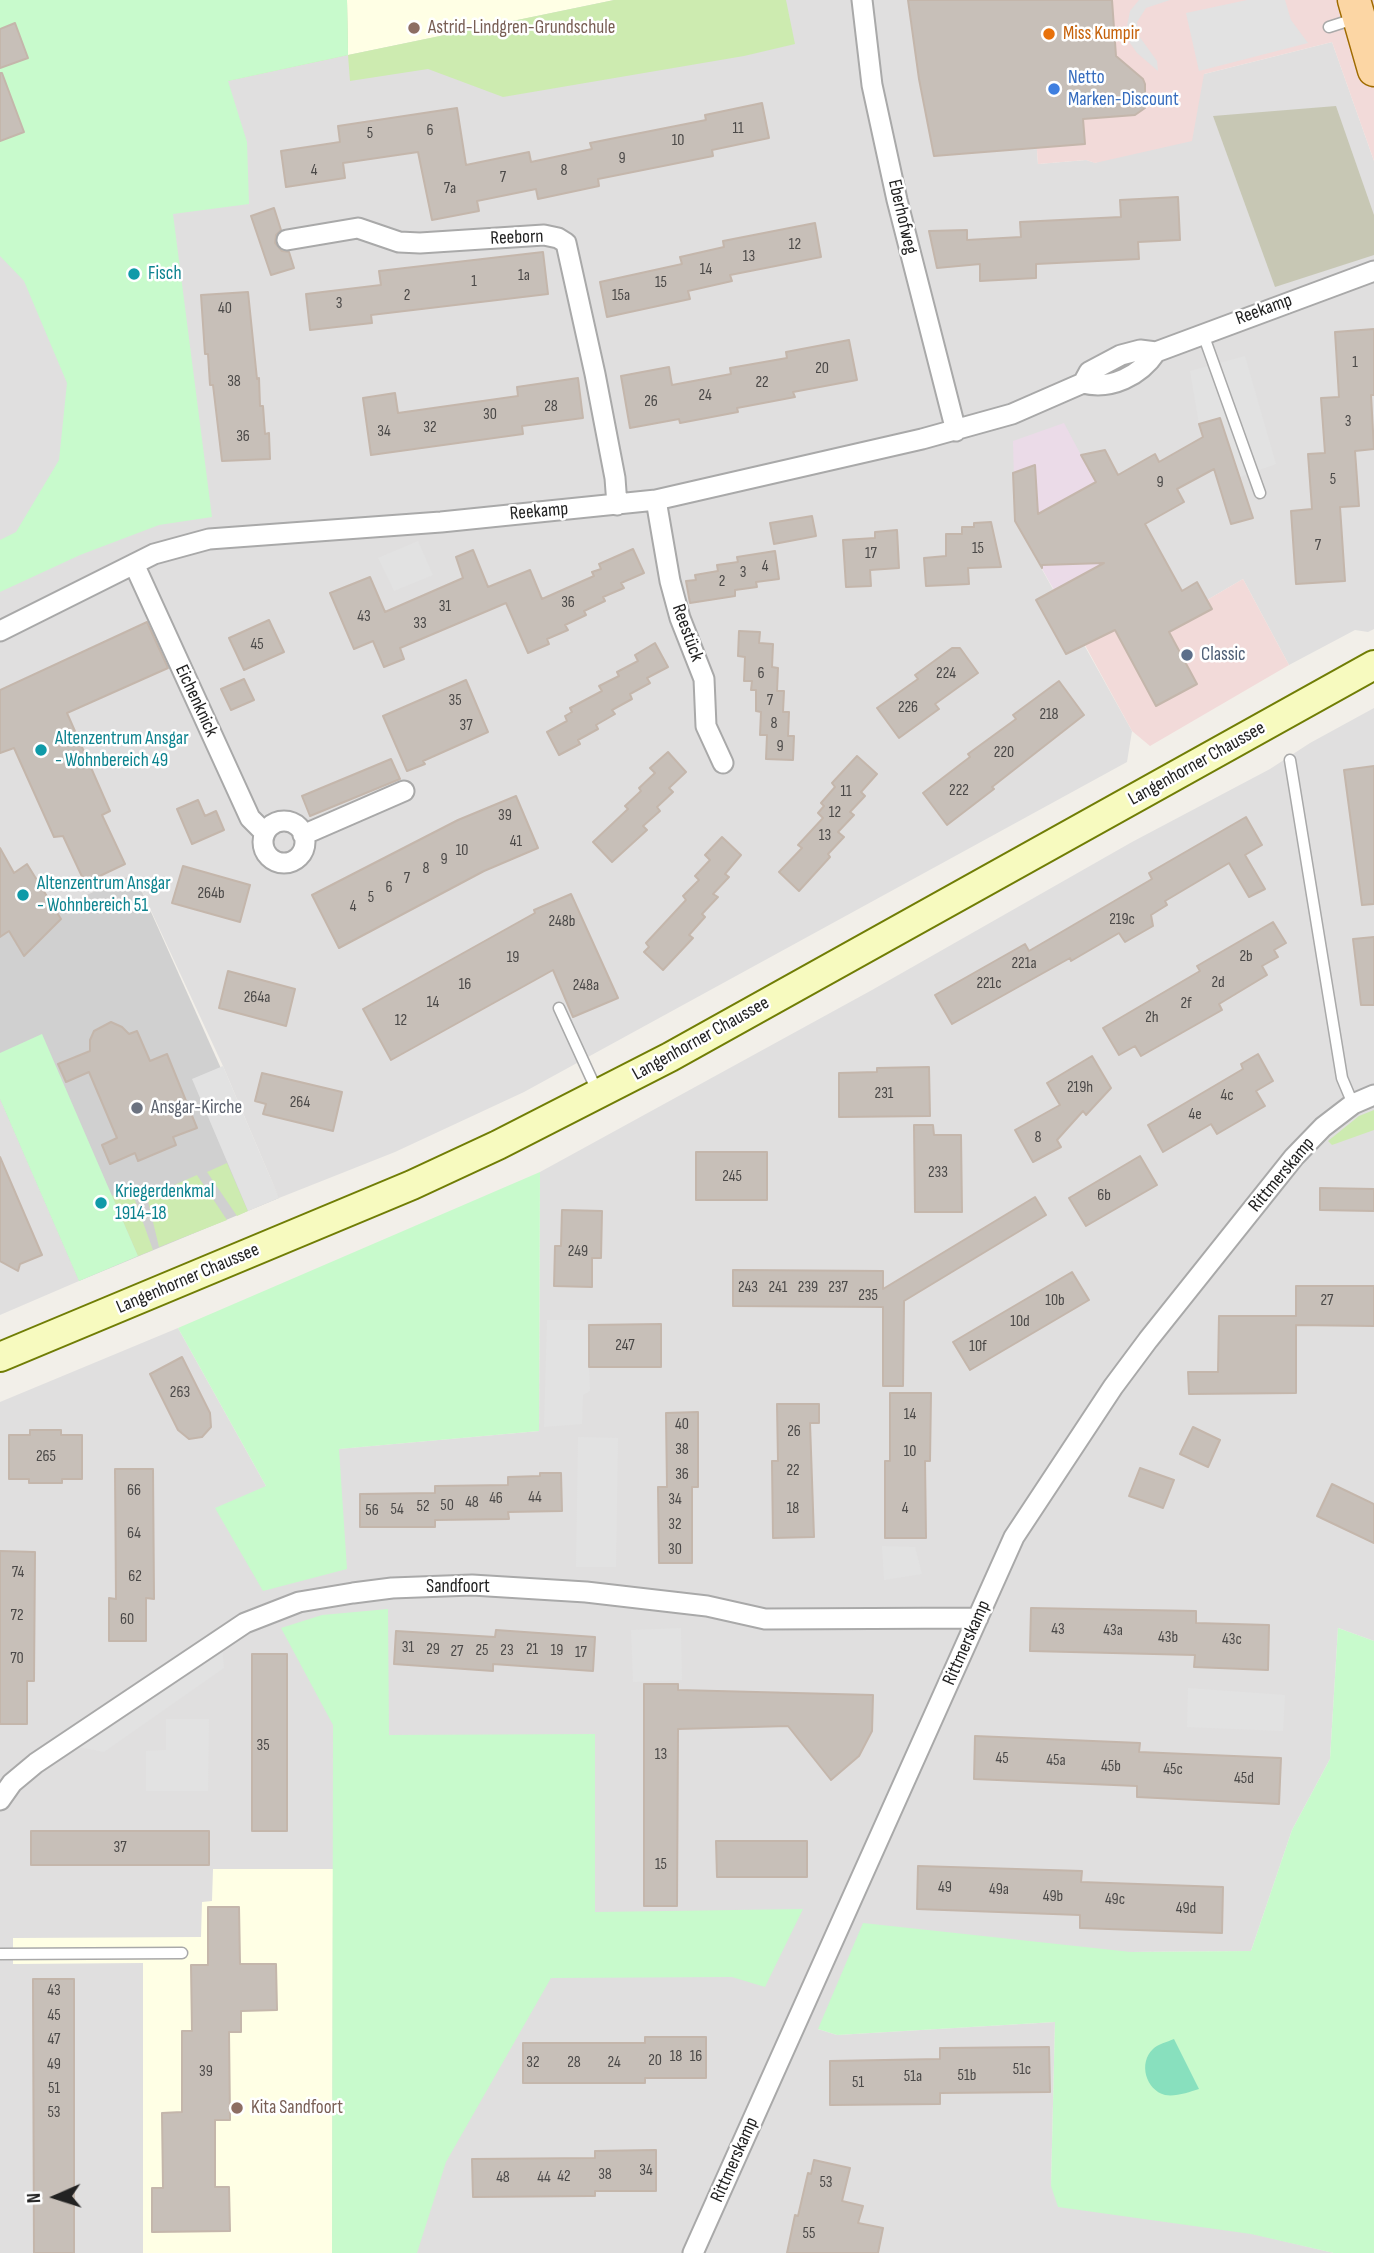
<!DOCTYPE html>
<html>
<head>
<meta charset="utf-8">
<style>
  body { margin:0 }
  #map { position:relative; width:1374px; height:2253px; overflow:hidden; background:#f2efe9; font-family:"Sofia Sans Condensed",sans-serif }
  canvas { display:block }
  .north { position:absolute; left:21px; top:2162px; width:70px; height:70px; -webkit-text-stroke:5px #fff; paint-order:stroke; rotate:267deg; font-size:19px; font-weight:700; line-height:28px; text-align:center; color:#222 }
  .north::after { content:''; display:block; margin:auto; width:24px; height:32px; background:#222; clip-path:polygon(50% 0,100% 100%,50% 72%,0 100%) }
</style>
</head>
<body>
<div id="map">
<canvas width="1374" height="2253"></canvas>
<div class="north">N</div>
</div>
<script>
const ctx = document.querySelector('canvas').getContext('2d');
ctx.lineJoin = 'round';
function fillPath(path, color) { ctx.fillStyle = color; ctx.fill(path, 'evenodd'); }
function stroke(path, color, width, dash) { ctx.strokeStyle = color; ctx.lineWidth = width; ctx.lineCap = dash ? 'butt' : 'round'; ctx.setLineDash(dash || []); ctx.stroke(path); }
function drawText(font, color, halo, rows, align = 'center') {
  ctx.font = font + ' "Sofia Sans Condensed",sans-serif'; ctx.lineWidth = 5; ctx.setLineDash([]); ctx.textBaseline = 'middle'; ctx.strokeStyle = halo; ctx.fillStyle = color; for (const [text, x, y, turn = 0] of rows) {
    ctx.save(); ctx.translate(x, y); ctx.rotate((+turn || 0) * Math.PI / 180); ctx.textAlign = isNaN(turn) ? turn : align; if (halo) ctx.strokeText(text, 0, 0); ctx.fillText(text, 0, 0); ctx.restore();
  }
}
const residential = new Path2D(`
  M0,0H1026L1038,164L1086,160L1096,163L1204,74L1332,42L1374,161V629L1368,632L1355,630L1289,665L1243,579L1207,600L1015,521L1132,731L1127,762L524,1092L395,1152L279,1198L223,1066L134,874L0,933Z
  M1374,708V1641L1338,1628L1330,1759L1292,1830L1251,1951L1131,1952L818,2029L837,2035L1055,2022L1051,2186L1334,2253H0V1402L178,1328L266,1486L263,1590L338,1449L539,1431L540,1172L872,990L1132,842L1270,769L1310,743Z
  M0,1099L79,1281L0,1315Z`);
const commercial = new Path2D(`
  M1026,0H1374V161L1332,42L1204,74L1192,141L1095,163L1086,160L1038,164Z
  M1243,579L1289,665L1150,746L1132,731L1085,645L1197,582L1207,600Z`);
const industrial = new Path2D(`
  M1064,423L1081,455L1105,450L1182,591L1085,645L1015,521L1013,441Z`);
const education = new Path2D(`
  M347,0H614L348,55Z
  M213,1869H333L332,2253H143V1963L13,1964V1938L201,1937L202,1902L212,1901Z`);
const religious = new Path2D(`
  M134,874L279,1198L79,1281L0,1099V933Z`);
const construction = new Path2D(`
  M1336,106L1374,215V255L1275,287L1213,116Z`);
const grass = new Path2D(`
  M347,0L348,55L614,0H786L795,44L744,56L503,97L428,69L350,81L348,55L227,81Z
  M1374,1110V1130L1332,1145L1328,1141L1359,1116Z
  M227,1163L248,1211L237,1216L207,1172Z
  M197,1175L227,1220L159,1247L147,1197Z
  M131,1189L153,1250L138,1256L112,1196Z`);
const park = new Path2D(`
  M0,0H347L348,55L228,81L247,142L249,204L173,214L212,517L159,525L80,555L0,592V540L16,532L59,460L67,383L24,281L0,256Z
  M42,1034L138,1256L79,1281L0,1099V1053Z
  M540,1172L539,1431L339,1449L347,1569L263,1591L215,1508L266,1486L178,1328Z
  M388,1609L389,1735L595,1734V1912L803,1909L765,1987L732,1977L551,1978L446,2162L417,2253H332L333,1725L281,1628L322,1615Z
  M1338,1628L1374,1641V2253H1334L1251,2234L1058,2207L1051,2186L1055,2022L837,2035L818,2029L863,1923L1131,1952L1251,1951L1292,1830L1330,1759Z`);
const pitch = new Path2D(`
  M1174,2039L1199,2089C1189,2092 1176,2097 1165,2095C1146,2090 1138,2063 1153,2049C1158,2044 1167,2042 1174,2039Z`);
const parking = new Path2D(`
  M1139,0H1170L1146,8L1137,22L1139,36L1157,61L1158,71L1137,53L1130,43L1126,31L1130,11Z
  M1247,0H1285L1291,20L1308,43L1199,71L1186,13Z
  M1245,356L1276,464L1240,477L1221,418L1199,424L1190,371Z
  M418,541L433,575L394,591L378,558Z
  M223,1066L279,1198L248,1211L192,1079Z
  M547,1320H587L590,1391L583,1395L582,1424L544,1427Z
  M578,1437L618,1438L616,1567H576Z
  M882,1546L915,1547L922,1574L884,1580Z
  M681,1628L682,1680L633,1682L631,1630Z
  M222,1645L224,1668L104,1752L78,1747Z
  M1188,1688L1285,1695L1283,1731L1187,1727Z
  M166,1719H209L208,1791H146V1751L166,1750Z`);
const building = new Path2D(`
  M908,0H1112L1116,56L1143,79L1145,84V108L1135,115L1083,119L1085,144L934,156L919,79Z
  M15,23L28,58L0,68V29Z
  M0,73H2L24,132L0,141Z
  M762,103L769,138L712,150L713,156L598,179L599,186L538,199L536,189L477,201L479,211L432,220L418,152L343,163L345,178L286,187L281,151L340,142L338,126L457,108L466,165L529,152L531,162L592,149L590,143L706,120L705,115Z
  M1178,197L1180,240L1138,242L1139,259L1036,264V278L980,281V264L937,268L929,231L967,230V240L1021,237L1020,222L1121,217L1120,200Z
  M274,208L281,230L276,235L275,243L282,251L289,252L294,268L271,275L251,216Z
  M815,223L821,257L730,275L732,281L688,291L690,299L607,317L600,282L682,264L680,257L724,247L723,241Z
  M543,252L548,294L371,315L372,323L310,330L306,294L381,285L379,271Z
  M248,292L257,379L259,378L260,406H263L265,434L269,433L270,459L222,461L213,385H210L208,354H205L201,295Z
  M1374,329V395H1371L1374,449L1355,451L1359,506L1340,507L1345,581L1296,584L1291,511L1312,509L1308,454L1325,453L1321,398L1339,397L1335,332Z
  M849,340L857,380L793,392L795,397L737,408L738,412L680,423L679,419L630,428L621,376L669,367L672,385L731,374L730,368L787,358L786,352Z
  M578,378L583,418L522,426L523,434L371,455L363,398L395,393L398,413L518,396L517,387Z
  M1220,418L1253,518L1231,524L1214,469L1177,489L1184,502L1145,524L1182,591L1197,582L1212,609L1169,632L1197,684L1156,706L1115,630L1066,654L1036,600L1104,563L1042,565V568L1015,521L1013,473L1035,465L1038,514L1096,482L1081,455L1105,450L1118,475L1155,454L1159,462L1203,437L1199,424Z
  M812,516L816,536L774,544L770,523Z
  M991,522L1001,567L968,568L969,584L926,586L924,558L946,556V534H962V527H974V523Z
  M897,530L899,568L870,570L871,586L846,587L843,540L875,538V532Z
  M633,549L644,573L621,583L624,588L603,597L605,601L584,611L586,615L565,625L568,630L547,639L549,644L528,653L506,603L400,648L404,659L384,667L373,641L354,649L330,593L370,577L385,612L463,578L456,557L473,550L488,587L530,570L542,599L594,576L592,572L601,569L599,564Z
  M775,551L779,579L756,582L757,587L735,590V596L690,603L686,581L696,580L695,575L718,571L717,565L738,562L737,557Z
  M269,620L284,652L244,670L229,638Z
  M147,622L168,668L67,713L110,811L102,815L125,864L85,883L63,836L54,837L14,748L0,753V690Z
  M739,631L760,632L759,643L773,644L772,667L778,668L777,691H784L783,712H789L788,736H794L793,760L766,759L767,735H760L761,712L756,711V690H751L752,681H744L745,657L738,656Z
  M655,643L668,667L647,678L650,683L630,694L632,699L612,710L615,714L596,725L598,729L578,740L580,744L559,755L547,732L567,721L565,716L572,712L570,708L602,691L599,686L619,676L617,672L638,661L635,655Z
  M952,648H960L978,673L935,704L939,709L899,738L877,708L918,679L915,675Z
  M244,679L254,700L231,710L221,689Z
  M466,680L488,732L423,761L425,764L407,771L383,716Z
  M1059,681L1084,715L992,787L994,789L947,825L923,793L970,757L968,754L1016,719L1013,715Z
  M668,752L686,772L669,788L673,792L657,807L660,811L643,826L647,830L612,862L593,842L628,809L625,806L641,791L639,788L655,773L650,768Z
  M857,756L877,774L861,792L865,796L850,812L854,815L838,832L844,837L828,854L830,857L799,891L779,872L802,848L798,845L823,818L818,813L824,806L821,803L835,787L832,783Z
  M391,759L400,779L310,816L302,796Z
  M1374,766V904L1362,905L1344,770Z
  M516,796L538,848L484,871L339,948L312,895L458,820Z
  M198,800L205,816L216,811L224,830L192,844L177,809Z
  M1246,817L1262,845L1245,855L1265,889L1249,897L1229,863L1165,901L1167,905L1151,915L1153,926L1125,942L1119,933L1071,961L1070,958L952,1024L935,995L1025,944L1029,951L1152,879L1149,873Z
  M722,837L741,855L725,874L729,877L713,894L718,897L702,914L705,917L689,935L693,938L663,970L644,952L649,947L646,943L686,900L683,896L699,880L695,876L710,860L705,855Z
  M0,848L14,873L27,864L61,919L24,956L9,931L0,937Z
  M183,866L250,885L240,922L172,903Z
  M571,894L618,998L573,1017L553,970L391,1060L363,1009L535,913L534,910Z
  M1273,922L1286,943L1274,950L1278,957L1262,966L1267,975L1219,1004L1222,1010L1141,1056L1135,1046L1119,1055L1103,1028L1200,971L1197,966Z
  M1374,937V1005H1361L1353,939Z
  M228,971L295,989L286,1026L219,1008Z
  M111,1022L122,1027L129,1034L137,1031L150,1061L167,1054L197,1128L173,1137L176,1145L138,1161L135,1153L110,1164L102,1145L117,1138L89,1072L66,1082L58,1064L90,1051V1040L94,1031Z
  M1258,1054L1273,1081L1256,1091L1265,1106L1217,1134L1211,1124L1163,1152L1148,1125L1243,1069L1241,1064Z
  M1092,1056L1111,1088L1086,1115L1083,1111L1057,1140L1061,1147L1033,1162L1015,1130L1060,1105L1047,1083Z
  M929,1067L930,1116L839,1117V1073L877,1072V1068Z
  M262,1073L342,1092L333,1131L263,1114L266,1104L255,1101Z
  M914,1125H933L934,1135H961L962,1212H915Z
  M696,1152H767V1200H696Z
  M1140,1156L1157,1185L1086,1226L1069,1198Z
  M0,1157L42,1255L20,1264L18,1271L0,1261Z
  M1320,1188L1374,1189V1211L1320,1210Z
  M1035,1197L1046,1215L904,1301L903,1386H883V1307L733,1306V1270L883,1271V1289Z
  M562,1210L602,1211L601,1258H592V1287L554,1286L555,1246H561Z
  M1072,1272L1089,1300L970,1370L953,1342Z
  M1296,1286H1374V1326L1296,1325V1393L1189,1394L1188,1372H1218L1219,1316H1296Z
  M661,1324V1367H589V1325Z
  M182,1357L210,1413L211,1427L202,1437L189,1439L178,1430L150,1374Z
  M890,1393H931L930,1461H925L926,1538H885V1461H890Z
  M777,1404H819V1423H810L814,1537L773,1538L772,1461H778Z
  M698,1412V1487H692V1563H659L658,1487H667L666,1413Z
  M1193,1427L1220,1440L1208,1467L1180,1454Z
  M30,1430H61V1435H82V1479H62V1483H29V1479H9V1435H30Z
  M1140,1468L1174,1480L1163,1508L1129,1496Z
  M115,1469H153L154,1599L146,1598V1641H109V1598L116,1599Z
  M540,1473H561L562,1511L508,1512L509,1519L435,1520V1527H360V1494L435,1493V1486L508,1485V1477L540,1476Z
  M1332,1484L1374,1504V1543L1317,1516Z
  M0,1551L35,1552L34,1681H27V1724H0Z
  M1031,1608L1196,1611V1623L1269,1625L1268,1670L1194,1667L1195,1655L1030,1651Z
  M496,1630L595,1637L593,1671L493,1664V1671L394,1664L396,1631L495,1637Z
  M252,1654H287V1831H252Z
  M644,1684H678V1690L873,1695L872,1731L859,1756L831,1780L788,1726L678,1729L677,1906H644Z
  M975,1736L1140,1743L1139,1752L1281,1758L1279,1804L1137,1797V1786L974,1779Z
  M31,1831H209V1865H31Z
  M716,1841H807V1877H717Z
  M918,1866L1082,1871L1081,1882L1223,1887L1222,1933L1080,1928V1915L917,1909Z
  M208,1907H239L240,1964H276L277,2010L241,2011V2032H229L230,2120H215V2187H229L230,2231L152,2232V2188H163L162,2113L182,2112V2031H192L191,1965H208Z
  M33,1979H74V2253H34Z
  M645,2037H706V2078H645V2083H523V2043H645Z
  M1049,2047L1050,2092L940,2093V2104L830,2105V2061L940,2059V2048Z
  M656,2150V2191H595V2196H590L473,2197L472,2159L595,2158V2151Z
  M814,2160L850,2168L842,2201L863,2206L858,2223L883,2228L878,2253H787L795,2215L798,2216L808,2173L811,2174Z`);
const service = new Path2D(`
  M1329,27L1354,19
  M1203,334L1260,493
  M1290,760L1342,1078L1353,1104
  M559,1008L598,1093
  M0,1954L182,1953`);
const minor = new Path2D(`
  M862,0L872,85L897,200L956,431
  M287,240L358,228L399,242L420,243L544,235L558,238L566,243L595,374L615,478L617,505
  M1083,383C1111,390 1140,376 1156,352
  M656,500L670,581L680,618L704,679L706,726L723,763
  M134,564L250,818L265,833
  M0,631L154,554L209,539L441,522L656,500L922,439L1012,414L1083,383L1089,372L1121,355L1140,350L1156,352L1374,271
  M263 842a21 21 0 1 1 42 0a21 21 0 1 1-42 0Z
  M303,835L404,791
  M0,1800L12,1783L36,1763L245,1623L299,1602L353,1593L392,1588L472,1585L586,1592L707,1606L765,1619L978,1618
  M693,2253L1014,1537L1113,1387L1148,1340L1294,1157L1323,1127L1353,1104L1374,1095`);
const secondary = new Path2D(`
  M0,1357L412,1185L498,1145L670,1057L1374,665`);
const primary = new Path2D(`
  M1354,0L1374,70`);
const markers = [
  [414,28,7,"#8d6e63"],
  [1049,34,7,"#e8710a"],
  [1054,89,7,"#3f7fe0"],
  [134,274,7,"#0f9aa8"],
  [1187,655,7,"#5c6f8a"],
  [41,750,7,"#0f9aa8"],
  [23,895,7,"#0f9aa8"],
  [137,1108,7,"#6b7280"],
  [101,1203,7,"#0f9aa8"],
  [237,2108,7,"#8d6e63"]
];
const numberNames = [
  ["11",738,129],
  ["6",430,131],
  ["5",370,134],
  ["10",678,141],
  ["9",622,159],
  ["4",314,171],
  ["8",564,171],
  ["7",503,178],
  ["7a",450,189],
  ["12",795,245],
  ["13",749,257],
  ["14",706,270],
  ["1a",524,276],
  ["1",474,282],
  ["15",661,283],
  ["2",407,296],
  ["15a",621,296],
  ["3",339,304],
  ["40",225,309],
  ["1",1355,363],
  ["20",822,369],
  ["38",234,382],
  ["22",762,383],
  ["24",705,396],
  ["26",651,402],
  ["28",551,407],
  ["30",490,415],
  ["3",1348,422],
  ["32",430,428],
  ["34",384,432],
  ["36",243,437],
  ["5",1333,480],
  ["9",1160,483],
  ["7",1318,546],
  ["15",978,549],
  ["17",871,554],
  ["4",765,567],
  ["3",743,573],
  ["2",722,582],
  ["36",568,603],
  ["31",445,607],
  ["43",364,617],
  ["33",420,624],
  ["45",257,645],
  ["6",761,674],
  ["224",946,674],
  ["35",455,701],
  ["7",770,701],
  ["226",908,708],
  ["218",1049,715],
  ["8",774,724],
  ["37",466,726],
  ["9",780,747],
  ["220",1004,753],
  ["222",959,791],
  ["11",846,792],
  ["12",835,813],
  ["39",505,816],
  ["13",825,836],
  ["41",516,842],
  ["10",462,851],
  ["9",444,860],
  ["8",426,869],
  ["7",407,879],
  ["6",389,888],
  ["264b",211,894],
  ["5",371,898],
  ["4",353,907],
  ["219c",1122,920],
  ["248b",562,922],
  ["2b",1246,957],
  ["19",513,958],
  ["221a",1024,964],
  ["2d",1218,983],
  ["221c",989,984],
  ["16",465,985],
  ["248a",586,986],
  ["264a",257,998],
  ["14",433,1003],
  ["2f",1186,1004],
  ["2h",1152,1018],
  ["12",401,1021],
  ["219h",1080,1088],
  ["231",884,1094],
  ["4c",1227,1096],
  ["264",300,1103],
  ["4e",1195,1115],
  ["8",1038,1138],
  ["233",938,1173],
  ["245",732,1177],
  ["6b",1104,1196],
  ["249",578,1252],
  ["243",748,1288],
  ["241",778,1288],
  ["239",808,1288],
  ["237",838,1288],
  ["235",868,1296],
  ["10b",1055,1301],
  ["27",1327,1301],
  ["10d",1020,1322],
  ["247",625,1346],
  ["10f",978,1347],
  ["263",180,1393],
  ["14",910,1415],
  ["40",682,1425],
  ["26",794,1432],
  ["38",682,1450],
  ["10",910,1452],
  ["265",46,1457],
  ["22",793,1471],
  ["36",682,1475],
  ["66",134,1491],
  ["44",535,1498],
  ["46",496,1499],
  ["34",675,1500],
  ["48",472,1503],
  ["50",447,1506],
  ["52",423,1507],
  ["18",793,1509],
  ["4",905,1509],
  ["54",397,1510],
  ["56",372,1511],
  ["32",675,1525],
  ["64",134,1534],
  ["30",675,1550],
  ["74",18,1573],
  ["62",135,1577],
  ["72",17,1616],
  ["60",127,1620],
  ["43",1058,1630],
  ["43a",1113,1631],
  ["43b",1168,1638],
  ["43c",1232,1640],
  ["31",408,1648],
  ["29",433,1650],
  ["21",532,1650],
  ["25",482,1651],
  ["23",507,1651],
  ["19",557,1651],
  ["27",457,1652],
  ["17",581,1653],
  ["70",17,1659],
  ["35",263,1746],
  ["13",661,1755],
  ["45",1002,1759],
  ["45a",1056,1761],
  ["45b",1111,1767],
  ["45c",1173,1770],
  ["45d",1244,1779],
  ["37",120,1848],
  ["15",661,1865],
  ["49",945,1888],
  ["49a",999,1890],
  ["49b",1053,1897],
  ["49c",1115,1900],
  ["49d",1186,1909],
  ["43",54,1991],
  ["45",54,2016],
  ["47",54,2040],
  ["18",676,2057],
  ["16",696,2057],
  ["20",655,2061],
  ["32",533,2063],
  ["28",574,2063],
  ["24",614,2063],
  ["49",54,2065],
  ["51c",1022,2070],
  ["39",206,2072],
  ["51b",967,2076],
  ["51a",913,2077],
  ["51",858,2083],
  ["51",54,2089],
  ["53",54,2113],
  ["34",646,2171],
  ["38",605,2175],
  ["42",564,2177],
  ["48",503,2178],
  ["44",544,2178],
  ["53",826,2183],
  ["55",809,2234]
];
const educationNames = [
  ["Astrid-Lindgren-Grundschule",428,28],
  ["Kita Sandfoort",251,2108]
];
const foodNames = [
  ["Miss Kumpir",1063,34]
];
const shopNames = [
  ["Netto",1068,78],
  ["Marken-Discount",1068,100]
];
const streetNames = [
  ["Eberhofweg",902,217,77],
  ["Reeborn",517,238,-2],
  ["Reekamp",1264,310,-20],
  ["Reekamp",539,512,-5],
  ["Reestück",687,633,70],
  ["Eichenknick",196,701,65],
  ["Langenhorner Chaussee",1197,764,-29],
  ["Langenhorner Chaussee",701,1039,-29],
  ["Rittmerskamp",1282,1175,-50],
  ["Langenhorner Chaussee",188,1279,-23],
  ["Sandfoort",458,1587],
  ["Rittmerskamp",967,1643,-66],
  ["Rittmerskamp",735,2160,-66]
];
const cultureNames = [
  ["Fisch",148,274],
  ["Altenzentrum Ansgar",55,739],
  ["- Wohnbereich 49",55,761],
  ["Altenzentrum Ansgar",37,884],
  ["- Wohnbereich 51",37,906],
  ["Kriegerdenkmal",115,1192],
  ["1914-18",115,1214]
];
const serviceNames = [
  ["Classic",1201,655]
];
const worshipNames = [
  ["Ansgar-Kirche",151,1108]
];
fillPath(residential, '#e0dfdf');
fillPath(commercial, '#f2dad9');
fillPath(industrial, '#ebdbe8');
fillPath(education, '#ffffe5');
fillPath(religious, '#d0d0d0');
fillPath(construction, '#c7c7b4');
fillPath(grass, '#cdebb0');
fillPath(park, '#c8facc');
fillPath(pitch, '#88e0be');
fillPath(parking, '#e2e2e2');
fillPath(building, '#c7bfb8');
stroke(building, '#c4b6ab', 2);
stroke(service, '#a9a9a9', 13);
stroke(minor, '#a9a9a9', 23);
stroke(secondary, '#707d05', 32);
stroke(primary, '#a06b00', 35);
stroke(service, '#fff', 10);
stroke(minor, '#fff', 19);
stroke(secondary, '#f7fabf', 28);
stroke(primary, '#fcd6a4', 32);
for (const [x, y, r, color] of markers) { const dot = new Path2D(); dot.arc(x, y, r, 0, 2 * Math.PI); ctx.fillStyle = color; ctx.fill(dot); stroke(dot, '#fff', 2.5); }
drawText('16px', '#4b4948', null, numberNames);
drawText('19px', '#785e54', '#fff', educationNames, 'left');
drawText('19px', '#c56008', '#fff', foodNames, 'left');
drawText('19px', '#366cbe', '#fff', shopNames, 'left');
drawText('19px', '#222', '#fff', streetNames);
drawText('19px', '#0d838f', '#fff', cultureNames, 'left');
drawText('19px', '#4e5e75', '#fff', serviceNames, 'left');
drawText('19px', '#5b616d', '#fff', worshipNames, 'left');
</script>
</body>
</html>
